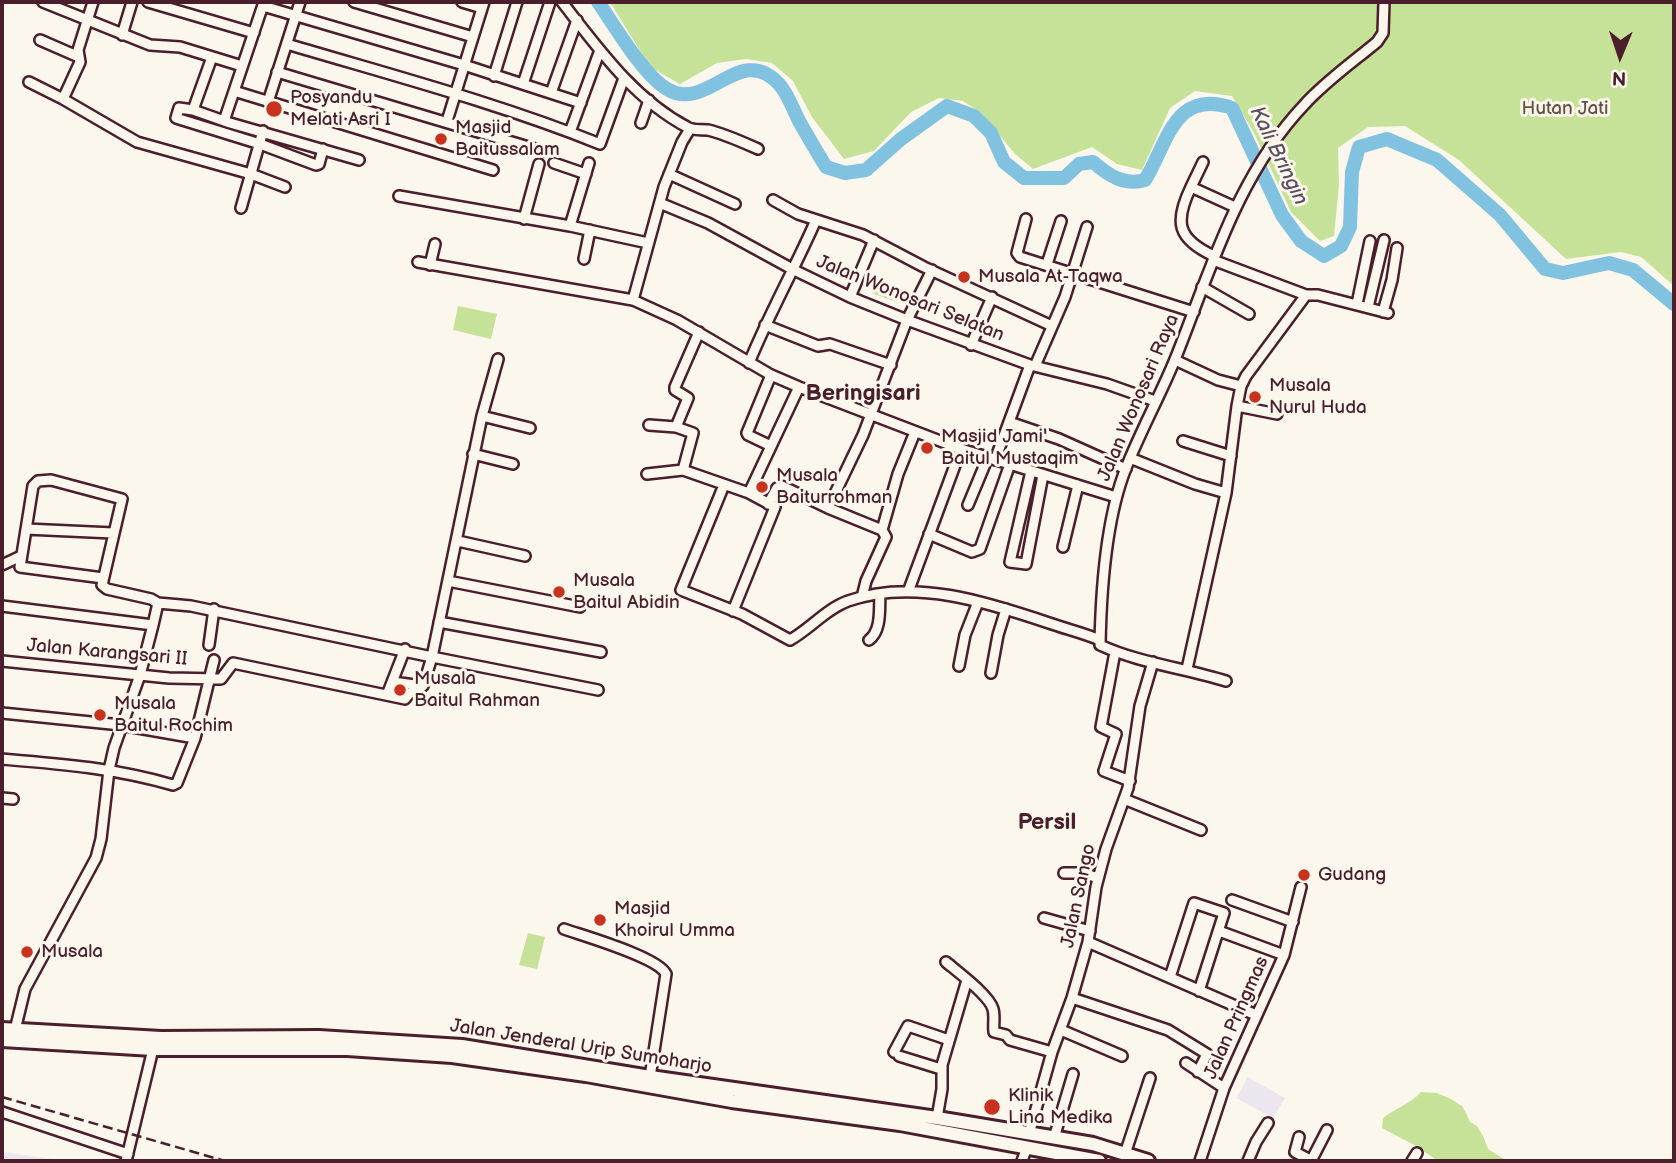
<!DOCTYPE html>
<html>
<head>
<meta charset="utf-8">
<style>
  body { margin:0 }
  #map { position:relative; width:1676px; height:1163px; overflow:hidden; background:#fbf7ec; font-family:"Balsamiq Sans",sans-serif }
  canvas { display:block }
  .frame { position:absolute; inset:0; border:4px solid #4a1f2b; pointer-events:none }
  .north { position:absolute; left:1585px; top:21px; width:70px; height:70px; -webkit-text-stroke:5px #fbf7ec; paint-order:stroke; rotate:182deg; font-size:19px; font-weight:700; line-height:28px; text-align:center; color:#4a1f2b }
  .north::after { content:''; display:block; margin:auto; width:24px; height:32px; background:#4a1f2b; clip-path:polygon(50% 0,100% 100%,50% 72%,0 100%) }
</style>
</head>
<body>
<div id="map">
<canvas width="1676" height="1163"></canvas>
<div class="frame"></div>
<div class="north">N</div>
</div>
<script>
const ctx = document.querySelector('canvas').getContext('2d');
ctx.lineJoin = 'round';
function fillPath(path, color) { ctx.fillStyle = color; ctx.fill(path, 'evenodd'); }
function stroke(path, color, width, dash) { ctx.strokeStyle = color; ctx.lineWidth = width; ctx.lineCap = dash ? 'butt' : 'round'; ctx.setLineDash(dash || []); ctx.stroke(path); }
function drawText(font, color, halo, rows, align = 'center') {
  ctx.font = font + ' "Balsamiq Sans",sans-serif'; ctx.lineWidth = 6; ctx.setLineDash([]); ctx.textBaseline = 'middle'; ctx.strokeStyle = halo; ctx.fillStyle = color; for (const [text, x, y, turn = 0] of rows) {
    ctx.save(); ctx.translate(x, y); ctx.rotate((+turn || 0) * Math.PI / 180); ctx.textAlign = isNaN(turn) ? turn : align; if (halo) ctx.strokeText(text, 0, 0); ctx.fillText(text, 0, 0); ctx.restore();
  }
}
const built = new Path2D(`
  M1248,1077L1285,1098L1273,1118L1236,1098Z
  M2,1152L59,1160L65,1161H2Z`);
const green = new Path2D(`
  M610,2H1674V286L1641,257L1621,252L1566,259L1459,160L1405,126L1368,127L1338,148L1339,185L1334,236L1320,241L1291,212L1254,133L1232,96L1195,91L1170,108L1142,170L1117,164L1092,147L1033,169L1015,154L981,113L963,101L939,98L911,112L874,151L844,159L812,117L793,81L772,63L746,59L717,63L680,84L650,67Z
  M877,280L901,288L896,302L872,293Z
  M458,306L497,314L491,339L453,330Z
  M528,933L545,937L537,969L519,965Z
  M1421,1092L1437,1093L1451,1099L1463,1107L1470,1122L1477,1126L1484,1138L1488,1149L1507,1161H1438L1416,1146L1382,1128L1383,1118C1396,1108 1410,1104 1421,1092Z`);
const river = new Path2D(`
  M598,2C615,26 643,75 667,89C707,114 740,41 779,84C788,94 793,109 799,121C808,137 817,152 826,167L845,173L866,170L901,139L947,106L974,116L991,133L1004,162L1024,178H1064L1079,164L1093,162C1109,176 1125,186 1145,180C1168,143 1174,88 1232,108L1282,215L1301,241L1324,256L1341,246L1350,227L1352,172L1359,147L1387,139L1437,160L1500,215L1545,269L1563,273L1609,263L1633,270L1674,304`);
const minor = new Path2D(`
  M43,2L150,45L180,47L242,66
  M93,2L78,50L80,62L63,99L137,142L251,174L285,187
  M148,2L254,33
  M354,2L473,37
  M462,2L482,8
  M562,2C598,48 634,99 687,127C693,131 700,129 708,130C725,134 742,142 758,149
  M263,6L464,65L581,103
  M122,35L132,2
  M40,40L79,57
  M287,44C391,75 498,103 600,144L624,78
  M212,57L193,110L179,108L176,118L260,144L316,165L319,164L323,149
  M277,72L542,151
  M494,76L517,2
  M29,82L63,99
  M523,84L550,2
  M234,91L493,170
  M551,93L577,20
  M268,102L300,2
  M193,110L230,123L359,160
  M224,121L264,2
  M447,121L484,2
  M641,123L649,100
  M570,132L600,50
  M554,163L586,174
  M669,174L735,204
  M1191,187L1203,162
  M399,196L570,226L648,243
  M773,200L798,214L863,235L924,267L1052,326
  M662,204L708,223L794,270L850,297L907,320L1030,365L1107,384L1155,401
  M241,208L263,131
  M524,219L539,164
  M1026,219L1017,253L1020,257L1194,312
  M570,226L589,163
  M1214,256C1177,239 1174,222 1191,187L1235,207
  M584,259L590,230
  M1213,260L1306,295
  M418,262L633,300L677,320L771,375L799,387L961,449L1116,497
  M1047,264L1061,221
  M430,265L435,244
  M1202,287L1249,314
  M850,297L874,240
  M633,300L664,187L682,142L690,129
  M1357,304L1370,241
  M1368,307L1384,240
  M1383,312L1392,280L1397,248
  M765,325L818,346L830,344L891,365
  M971,345L992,297
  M1175,360L1218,380L1241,386
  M749,363C769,314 795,268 816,220
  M1035,366L1065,297L1087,227
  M771,375L747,433L748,435L771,446
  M1237,406L1277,414
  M482,416L530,428
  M1009,422L1059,439L1126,469
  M649,425L676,427L693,433L683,470
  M676,427L688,398L675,390V387L699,332
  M1183,441L1231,456
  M473,454L513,464
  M1130,458L1195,484L1226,493
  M995,460L1030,365
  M1031,471L1010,562L1026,564L1043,475
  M647,474L683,470L749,493L775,507L733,611
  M724,485L681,590L742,614L790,640C810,629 826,609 848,601C913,578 987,602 1049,623C1066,629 1083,633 1100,640
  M749,493L799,387
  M768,504L777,488L782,486L828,508
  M968,505L988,457
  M26,529L113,533
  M882,530L828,508L863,435L907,320L932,270
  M929,534L972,552L980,549L1010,464
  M458,541L525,556
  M1063,547L1078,485
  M2,565L21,556
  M103,578L20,567L33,486L38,481L51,480L122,499L102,585L107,589L151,599L158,603
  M448,581L580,607
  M908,592L961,449
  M862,597L866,581L886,537L882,530L898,474L915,432
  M2,606L153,625L158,603L191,606L432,657L482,416L498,359
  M439,622L601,652
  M869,640C882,630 879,609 880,594
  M209,645L214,609
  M1115,652L1101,727L1116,734L1104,771L1130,781
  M2,661L169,678L221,679L233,663L405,699L409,694L423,686L432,657L598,690
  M959,666L965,635L978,602
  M1187,669L1226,493L1237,406L1241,386L1246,376L1306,295H1318L1388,313
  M991,673L998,635L1006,609
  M1226,681C1184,668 1139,663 1100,645C1101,591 1106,518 1126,468C1141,430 1161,394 1176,357C1211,269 1238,174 1305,104C1326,81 1353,62 1377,42L1383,33L1384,2
  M393,682L422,686
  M387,695L405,649
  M2,713L121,725L195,738
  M2,759C62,764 114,768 173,785L177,783L195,738L214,660
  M2,798L13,799
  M1124,799L1201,830
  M1064,873H1083L1098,878
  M1232,900L1293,922
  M1044,918L1090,931
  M564,929C584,936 658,957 666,974L650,1077
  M1219,931L1284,955
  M1088,942L1256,1015
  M946,962C958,972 989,995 993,1009C995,1016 993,1025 994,1032L1006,1035L1010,1040L1052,1052
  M1170,977L1194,903L1224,913L1199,991
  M1072,998L1168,1030L1207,1054L1198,1072
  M15,1030L25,989L96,858L101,839L109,770L114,748L140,675L153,625
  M1061,1030L1122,1056
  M894,1052L908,1026L949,1040
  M899,1056L941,1069
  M1186,1063L1224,1088
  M2,1112L128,1154
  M937,1118L942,1089V1065L967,980
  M1029,1134L1052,1052L1072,998L1088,942L1096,887L1106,849L1128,788L1140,706L1153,662
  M1299,1137L1295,1152L1312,1161
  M1054,1138L1073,1074
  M1125,1154L1150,1078
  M126,1161L153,1049
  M1022,1161L1027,1147
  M1200,1161L1224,1088L1284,955L1301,887
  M1248,1161L1256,1142L1268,1123
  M1311,1161L1327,1130
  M1412,1161L1417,1153`);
const highway = new Path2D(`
  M2,1029L161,1038L319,1037L462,1046L650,1077L937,1118L1093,1144L1148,1161
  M2,1040L153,1049H347L452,1056L586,1075L732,1101L900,1124L1099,1161`);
const rail = new Path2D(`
  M2,1097L225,1161`);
const markers = [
  [274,109,9,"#c8321e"],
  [441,139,7,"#c8321e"],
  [964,277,7,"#c8321e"],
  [1255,397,7,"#c8321e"],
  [927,448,7,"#c8321e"],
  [762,487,7,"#c8321e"],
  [559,592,7,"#c8321e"],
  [400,690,7,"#c8321e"],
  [100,715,7,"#c8321e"],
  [1304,875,7,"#c8321e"],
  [600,920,7,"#c8321e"],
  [27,952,7,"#c8321e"],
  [992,1107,9,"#c8321e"]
];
const poiNames = [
  ["Posyandu",290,98],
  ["Melati Asri I",290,120],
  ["Masjid",455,128],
  ["Baitussalam",455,150],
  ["Musala At-Taqwa",978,277],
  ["Musala",1269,386],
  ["Nurul Huda",1269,408],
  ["Masjid Jami'",941,437],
  ["Baitul Mustaqim",941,459],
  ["Musala",776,476],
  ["Baiturrohman",776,498],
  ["Musala",573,581],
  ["Baitul Abidin",573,603],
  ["Musala",414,679],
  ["Baitul Rahman",414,701],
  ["Musala",114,704],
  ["Baitul Rochim",114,726],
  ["Gudang",1318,875],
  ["Masjid",614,909],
  ["Khoirul Umma",614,931],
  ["Musala",41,952],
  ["Klinik",1008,1096],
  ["Lina Medika",1008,1118]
];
const parkNames = [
  ["Hutan Jati",1565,109]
];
const streetNames = [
  ["Jalan Wonosari Selatan",910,299,22],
  ["Jalan Wonosari Raya",1139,398,-67],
  ["Jalan Karangsari II",107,653,5],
  ["Jalan Sango",1079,896,-78],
  ["Jalan Pringmas",1237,1018,-66],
  ["Jalan Jenderal Urip Sumoharjo",581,1047,9]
];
const waterNames = [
  ["Kali Bringin",1278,156,64]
];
const quarterNames = [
  ["Beringisari",863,394],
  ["Persil",1047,823]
];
fillPath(built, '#ece7ef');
fillPath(green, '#c6e298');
stroke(river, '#81c2e1', 14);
stroke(minor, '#4a1f2b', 14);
stroke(highway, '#4a1f2b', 18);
stroke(minor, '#fbf7ec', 9);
stroke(highway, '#fbf7ec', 12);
stroke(rail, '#4a1f2b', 2.5, [10, 5]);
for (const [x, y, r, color] of markers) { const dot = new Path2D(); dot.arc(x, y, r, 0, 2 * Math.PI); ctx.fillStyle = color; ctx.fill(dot); stroke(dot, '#fbf7ec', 2.5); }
drawText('19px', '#4a1f2b', '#fbf7ec', poiNames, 'left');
drawText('19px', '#695046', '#fbf7ec', parkNames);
drawText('19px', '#4a1f2b', '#fbf7ec', streetNames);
drawText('italic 21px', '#5a5062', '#fbf7ec', waterNames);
drawText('bold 23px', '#4a1f2b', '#fbf7ec', quarterNames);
</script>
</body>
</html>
